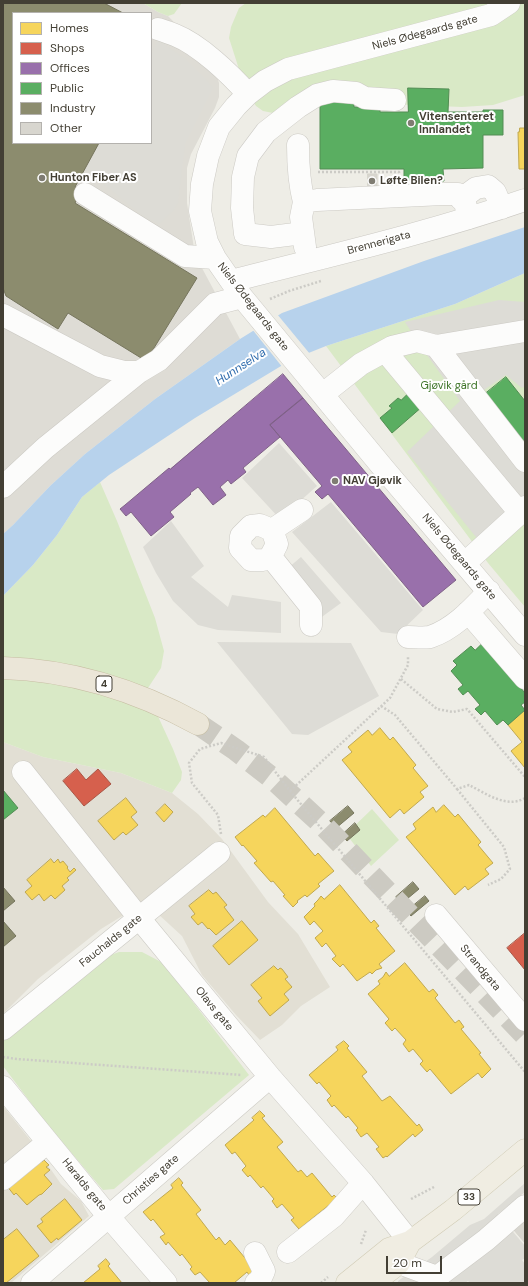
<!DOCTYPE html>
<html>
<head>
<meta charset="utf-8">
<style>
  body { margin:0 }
  #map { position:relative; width:528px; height:1286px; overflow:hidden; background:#eeede6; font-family:"DM Sans",sans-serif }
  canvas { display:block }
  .frame { position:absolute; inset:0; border:4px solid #433f34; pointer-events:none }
  .legend { position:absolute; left:12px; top:12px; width:140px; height:132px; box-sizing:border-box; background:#fff; border:1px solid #b4b2ae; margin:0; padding:5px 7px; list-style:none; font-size:12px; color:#433f34 }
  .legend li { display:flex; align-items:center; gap:8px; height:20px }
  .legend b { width:20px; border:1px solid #b4b2ae }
  .scale { position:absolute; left:386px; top:1256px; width:56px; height:18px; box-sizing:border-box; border:2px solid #433f34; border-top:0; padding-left:5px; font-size:12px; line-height:14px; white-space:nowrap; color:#433f34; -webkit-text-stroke:3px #fff; paint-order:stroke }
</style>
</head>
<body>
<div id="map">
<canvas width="528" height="1286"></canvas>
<div class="frame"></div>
<ul class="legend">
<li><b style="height:11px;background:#f6d55c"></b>Homes</li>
<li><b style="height:11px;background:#d6604d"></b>Shops</li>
<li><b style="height:11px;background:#9970ab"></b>Offices</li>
<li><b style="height:11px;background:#5aae61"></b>Public</li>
<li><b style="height:11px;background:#8c8c6e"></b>Industry</li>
<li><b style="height:11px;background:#d8d6cf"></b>Other</li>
</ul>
<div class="scale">20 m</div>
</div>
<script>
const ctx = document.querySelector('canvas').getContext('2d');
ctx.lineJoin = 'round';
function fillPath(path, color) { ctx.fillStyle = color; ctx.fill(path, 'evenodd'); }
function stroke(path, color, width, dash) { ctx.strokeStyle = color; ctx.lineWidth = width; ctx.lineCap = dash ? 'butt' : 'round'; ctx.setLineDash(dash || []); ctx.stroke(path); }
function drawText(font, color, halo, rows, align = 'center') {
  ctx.font = font + ' "DM Sans",sans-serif'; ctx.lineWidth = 4; ctx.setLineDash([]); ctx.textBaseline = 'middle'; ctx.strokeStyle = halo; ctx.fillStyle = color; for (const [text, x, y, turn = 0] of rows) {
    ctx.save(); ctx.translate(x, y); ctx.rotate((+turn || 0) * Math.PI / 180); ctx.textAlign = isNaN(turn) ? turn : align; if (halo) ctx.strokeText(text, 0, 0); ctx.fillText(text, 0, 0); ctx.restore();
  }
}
const residential = new Path2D(`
  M3,742L43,757L121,773L172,793L198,814L222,839L268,902L298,934L330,987L301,1006L282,1025L260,1040L236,1015L202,975L182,936L145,902L101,929L38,979L3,1014Z
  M3,1106L31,1141L61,1184L81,1201L89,1216L11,1283H3Z`);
const industrial = new Path2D(`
  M3,3H143L158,12L168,16L197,46L214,68L219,83V97L215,108L191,154L187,168V203L195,255L240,339L155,399L85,454L50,486L13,525L3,534ZM13,13H151V143H13Z`);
const green = new Path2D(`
  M143,3H182L174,14L168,16L158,12Z
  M246,3H525V95L493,105L462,107L390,104L334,105L273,113L263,111L256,106L245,88L229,38L231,27L239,8Z
  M525,273V607L488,563L326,346L455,304Z
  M100,482L117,521L155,618L164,651L161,668L148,688L156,712L173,749L182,772L181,780L172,793L121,773L43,757L3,742V596L33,565L57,535L82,497Z
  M372,809L399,840L371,866L346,834Z
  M119,952H142L163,963L249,1075L114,1189L103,1190L46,1123L3,1066V1040L100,959Z`);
const parking = new Path2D(`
  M158,40L187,60L205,78L213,88L185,144L178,203L173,211L159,224L143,216L85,169L99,143H151V55Z
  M499,300L525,302V386L522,388L506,375L478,394L525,453V510L480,542L407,452L460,401L417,341L405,322Z
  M279,443L317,486L280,519L242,478Z
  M331,502L423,610L398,634L381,632L292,532Z
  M171,521L204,566L191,577L228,607L232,595L281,602V633L218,630L198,625L173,601L156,573L143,547Z
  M301,557L341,603L319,619L281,574Z
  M217,642L351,643L379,696L308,735L292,734Z
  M525,1183V1192L498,1214L525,1246V1258L522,1260L525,1264V1283H470L468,1281L465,1283H398V1281L432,1257L470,1225L484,1219Z`);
const water = new Path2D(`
  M525,227V273L455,304L326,346L291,360L195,418L109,475L82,497L57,535L33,565L3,596V534L13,525L50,486L85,454L155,399L240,339L282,313L424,261Z`);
const pier = new Path2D(`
  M277,314L310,354L292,362L283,368L252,329Z`);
const homes = new Path2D(`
  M520,128H525V169H519L518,132H519Z
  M525,710V768L511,751L522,742L508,725Z
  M380,728L390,740L393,737L416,765L413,768L428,786L420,792L424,797L404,814L400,809L390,818L342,760L352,752L348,747L368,730L372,735Z
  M126,798L137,812L131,817L138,825L126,835L123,832L114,840L98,821Z
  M165,804L173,812L164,822L156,813Z
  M444,805L455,817L458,814L481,842L478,845L493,863L485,869L489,874L468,890L465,886L455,895L406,837L416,829L413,824L433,807L436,812Z
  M275,808L315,856L318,853L334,871L318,884L320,886L307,897L305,895L297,901L298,902L293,907L283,896L285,895L273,881L271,882L254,863L257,861L243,845L242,846L235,837L263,815L265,817Z
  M51,859L54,863L58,859L60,863L63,861L68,867L67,868L70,872L74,868L76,870L67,878L69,880L62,886L65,890L55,899L51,895L44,901L39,894L32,900L25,892L32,886L27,880Z
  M340,885L371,923L374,920L379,926L376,928L395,951L379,964L382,968L376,970L372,974L370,972L357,981L343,964L340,967L332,959L336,956L326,943L322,947L315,938L323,931L314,921L310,925L304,917L315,906L314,904L318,900L321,896L324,899Z
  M209,890L213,894L216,892L227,905L224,907L234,920L216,935L209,928L208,929L202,922L198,925L191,917L195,914L189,906Z
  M242,921L258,940L229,965L213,946Z
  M405,963L429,992L433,989L438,995L435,998L455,1023L459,1020L464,1027L461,1029L481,1053L479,1054L491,1069L482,1078L478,1073L451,1094L430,1069L427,1072L420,1064L423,1061L413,1049L409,1052L403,1044L406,1040L395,1028L392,1031L385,1023L389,1019L368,994L380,984L378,981L383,977L386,972L389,976Z
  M274,966L278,970L280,968L282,969L288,977L285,979L292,987L284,994L289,1000L270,1016L258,1001L262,998L251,985Z
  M344,1041L349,1046L347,1048L367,1072L362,1076L382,1101L390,1096L417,1126L419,1124L423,1130L415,1137L413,1134L387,1157L386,1156L383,1158L376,1149L379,1147L367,1133L361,1137L356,1130L358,1128L348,1116L346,1118L334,1105L332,1107L327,1100L331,1096L319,1082L317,1084L309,1075L338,1050L336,1047Z
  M260,1111L265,1116L262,1118L283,1142L277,1147L298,1172L301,1170L307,1177L312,1173L332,1197L334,1195L339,1200L331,1207L329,1205L299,1229L291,1220L294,1218L282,1204L277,1208L272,1201L274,1199L263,1186L261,1188L250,1175L248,1177L242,1170L246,1166L235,1152L232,1154L225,1145L254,1120L252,1118Z
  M39,1158L42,1162L44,1160L49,1165L46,1167L50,1170L44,1175L52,1184L42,1194L39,1195L27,1205L16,1193L14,1195L7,1186Z
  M179,1178L183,1183L181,1185L201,1210L196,1214L216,1240L219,1237L225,1245L230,1240L250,1264L257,1268L249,1275L247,1272L234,1283H210L200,1272L195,1275L190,1269L192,1267L182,1254L180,1256L168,1242L166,1245L160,1237L165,1234L153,1219L151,1221L143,1212L173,1188L171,1185Z
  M65,1199L82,1220L58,1240L57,1238L51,1243L37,1226L43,1222L41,1219Z
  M17,1229L39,1256L6,1283H3V1240Z
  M106,1259L110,1264L108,1266L122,1283H83L100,1269L98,1266Z`);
const shops = new Path2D(`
  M77,769L86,780L98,769L111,784L84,806L63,781Z
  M525,933V970L507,948Z`);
const offices = new Path2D(`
  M283,374L303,398L270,425L280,437L243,468L246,472L231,484L228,480L220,487L226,495L213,505L198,487L190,493L191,494L170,512L174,517L151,536L131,512L126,516L120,509L125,505L169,468L170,469Z
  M303,398L456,580L423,607L328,494L322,499L315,492L322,486L270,425Z`);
const public = new Path2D(`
  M408,88L449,89L448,112H483V110H503V135H483V168L443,169L444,181L404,180V169H320V98H354V107H380V112H408Z
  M506,377L525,401V444L485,394Z
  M410,392L423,406L392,433L380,418L392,408L389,406L398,398L401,400Z
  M483,643L525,693V702L521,705L525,710L508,725L503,720L497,725L485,711L481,715L475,709L480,705L468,691L463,695L458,689L463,685L451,671L457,665L453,661L471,646L475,650Z
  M3,790L18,808L3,820Z`);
const industry = new Path2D(`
  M3,3H104L123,13H13V143H99L75,187L82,190L75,203L197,278L146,361L68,313L58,329L6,296L3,288Z
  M348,806L354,813L336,828L330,821Z
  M355,823L360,830L347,841L342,835Z
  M413,882L419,889L401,904L396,897Z
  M3,887L15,901L3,911Z
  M425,896L429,901L411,916L407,911Z
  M3,921L16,936L3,947Z`);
const building = new Path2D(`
  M368,174H377V188H368Z
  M525,1196V1243L502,1216Z`);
const highwayTunnel = new Path2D(`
  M198,724L236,750L272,778L323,825L525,1035`);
const path = new Path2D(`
  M318,172H399V177
  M270,299L289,291L321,281
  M401,679L437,709L453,712L467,709L525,777
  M381,706L395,715L457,789L469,785C485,793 507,809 525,798
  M457,789L504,847L510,869L501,879L488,885
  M290,791L390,698L408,665V657
  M221,834L218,815L192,783L189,763L200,749L221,743L264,757L290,791L525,1072
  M3,1057L17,1059L242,1075
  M411,1199L434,1187
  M361,1244L366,1230
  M321,1283L328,1277`);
const minor = new Path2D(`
  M509,3L491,15L288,69L265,81L248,94L236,106L219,127L208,156L202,184L200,211L207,242L215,258L242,297L384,469L525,635
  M158,29C164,31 170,33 175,35C200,45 230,74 248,94
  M298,145C298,164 299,183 304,202
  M85,194L185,256L215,258
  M461,199L476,188L488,186L495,192L502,208
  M303,233L271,237L245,234L242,208L243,177L248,156L266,132L298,107L317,95L333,91L356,93L365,98L395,100
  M305,247L301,217L304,202L317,200L443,194H458L465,203L469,218
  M231,281C329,256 429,233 525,200
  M3,315L100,366L124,372H139
  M436,346L525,331
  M385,351L520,513
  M323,394L361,364L392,347L417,341L436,346L525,461
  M3,487L45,448L139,372L159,360L215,304L242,297
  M260,525L272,530L277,544C269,560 269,561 251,560L240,548L241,536L251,526Z
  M272,530L302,510
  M271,557L311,607V625
  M465,563L520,513L525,507
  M468,612L525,678
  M408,637C414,637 423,638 430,637C454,629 472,609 489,591
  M23,772L139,918L270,1077L363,1183L410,1242
  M436,915L525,1020
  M3,1029L219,853
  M3,1087L109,1217L166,1283
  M3,1179L48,1142
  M288,1252L334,1216L363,1183
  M255,1253L264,1271L260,1280L256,1283
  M399,1263L437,1277L486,1240L525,1206
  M32,1283L270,1077`);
const major = new Path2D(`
  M347,1283L389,1249L410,1242L453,1210L525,1150
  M373,1283L399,1263L410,1242`);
const highway = new Path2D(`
  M3,668C72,670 138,691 198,724`);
const markers = [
  [411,123,4,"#7f7c72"],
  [42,178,4,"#7f7c72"],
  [372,181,4,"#7f7c72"],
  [335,481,4,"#7f7c72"]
];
const shields = [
  [104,684,16],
  [469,1197,22]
];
const shieldNames = [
  ["4",104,684],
  ["33",469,1197]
];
const streetNames = [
  ["Niels Ødegaards gate",425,33,-15],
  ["Brennerigata",379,243,-15],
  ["Niels Ødegaards gate",253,307,52],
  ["Niels Ødegaards gate",459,557,50],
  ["Fauchalds gate",111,941,-39],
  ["Strandgata",480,968,50],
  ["Olavs gate",214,1009,51],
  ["Christies gate",151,1180,-41],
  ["Haralds gate",84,1185,51]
];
const poiNames = [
  ["Vitensenteret",419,117],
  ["Innlandet",419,130],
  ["Hunton Fiber AS",50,178],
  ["Løfte Bilen?",380,181],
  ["NAV Gjøvik",343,481]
];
const parkNames = [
  ["Gjøvik gård",449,386]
];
const waterNames = [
  ["Hunnselva",241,367,-33]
];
fillPath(residential, '#e2dfd4');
fillPath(industrial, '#dedcd5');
fillPath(green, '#d9e9c6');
fillPath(parking, '#dddcd6');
fillPath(water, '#b7d2ec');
fillPath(pier, '#eeede6');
fillPath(homes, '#f6d55c');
stroke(homes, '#c0a850', 1);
fillPath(shops, '#d6604d');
stroke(shops, '#aa5646', 1);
fillPath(offices, '#9970ab');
stroke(offices, '#7f6187', 1);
fillPath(public, '#5aae61');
stroke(public, '#538d54', 1);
fillPath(industry, '#8c8c6e');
stroke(industry, '#76755d', 1);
fillPath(building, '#d8d6cf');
stroke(building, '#d6d4cc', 1);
stroke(highwayTunnel, '#cccac2', 22, [22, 11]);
stroke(minor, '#cccac4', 23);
stroke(major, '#d0cbb4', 23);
stroke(highway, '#c6bda2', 23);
stroke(path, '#cccbc6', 2.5, [2, 2]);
stroke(minor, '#fcfcfb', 22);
stroke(major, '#f0ede2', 22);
stroke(highway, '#ebe6d8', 22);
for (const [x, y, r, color] of markers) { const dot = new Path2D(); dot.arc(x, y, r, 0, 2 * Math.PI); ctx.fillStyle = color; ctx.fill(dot); stroke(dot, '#fff', 1.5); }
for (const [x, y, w] of shields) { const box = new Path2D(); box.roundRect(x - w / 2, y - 8, w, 16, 3); ctx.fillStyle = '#fff'; ctx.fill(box); stroke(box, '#433f34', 1); }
drawText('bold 10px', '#433f34', null, shieldNames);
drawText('11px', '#433f34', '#fff', streetNames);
drawText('bold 11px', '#433f34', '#fff', poiNames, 'left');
drawText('11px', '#3e7428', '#fff', parkNames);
drawText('italic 12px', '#2f6cad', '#fff', waterNames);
</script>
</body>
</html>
